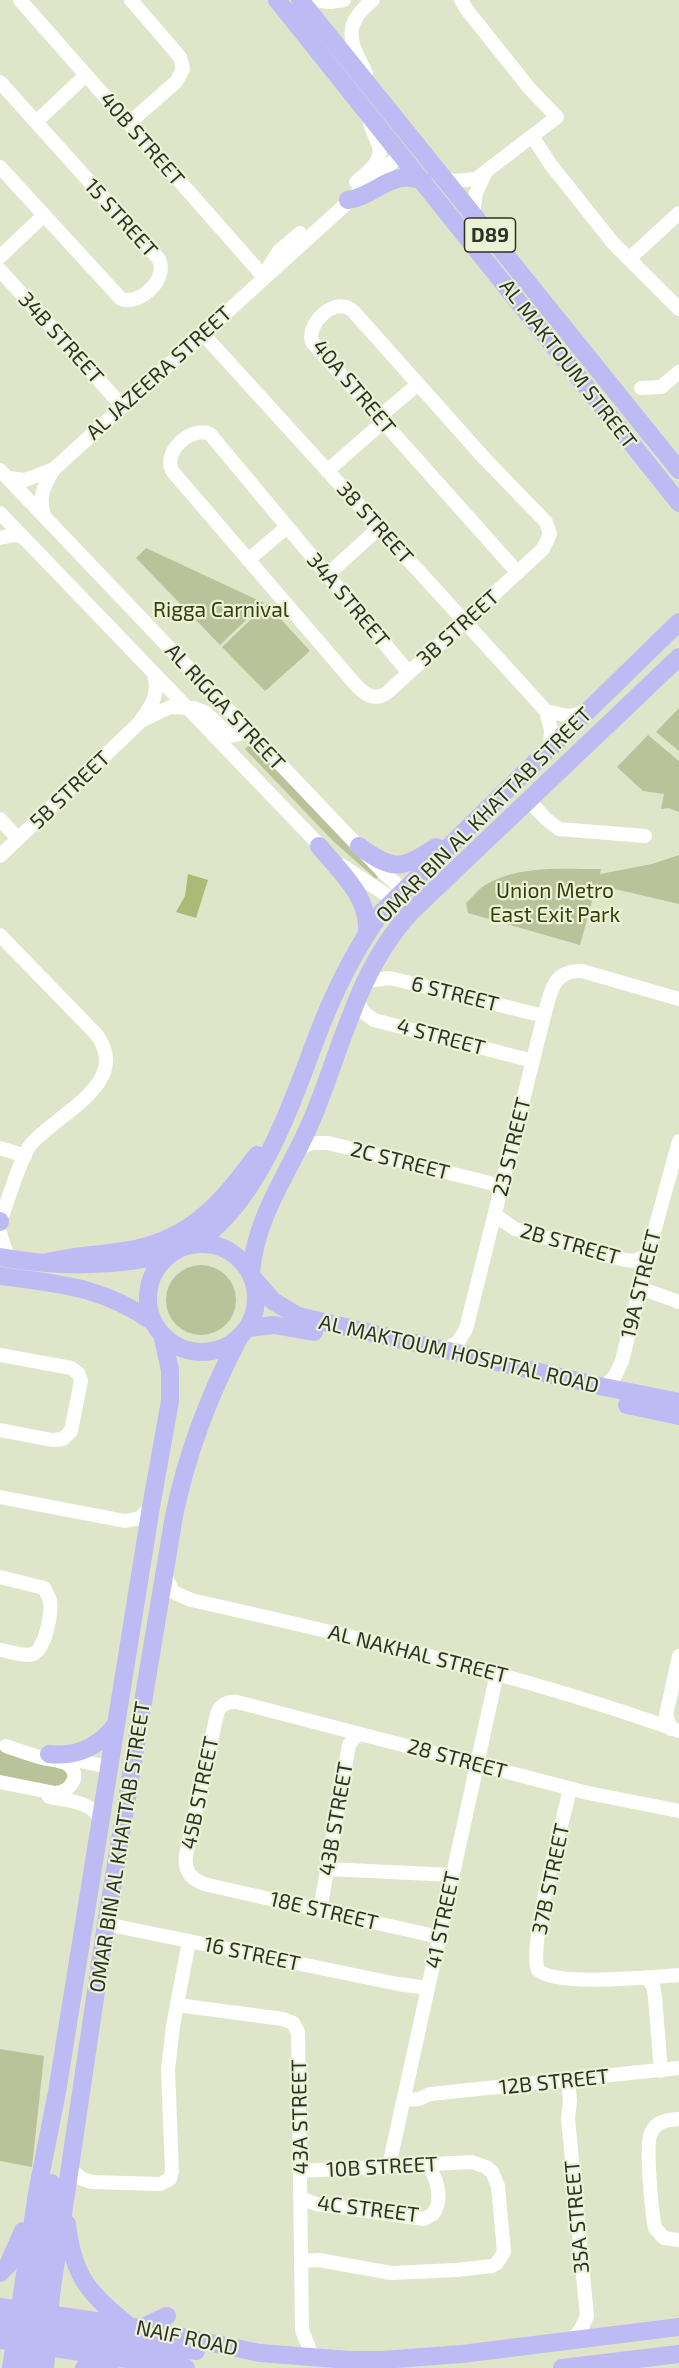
<!DOCTYPE html>
<html>
<head>
<meta charset="utf-8">
<style>
  body { margin:0 }
  canvas { display:block; background:#dfe5c9 }
</style>
</head>
<body>
<canvas width="679" height="2368"></canvas>
<script>
const ctx = document.querySelector('canvas').getContext('2d');
ctx.lineJoin = 'round';
function fillPath(path, color) { ctx.fillStyle = color; ctx.fill(path, 'evenodd'); }
function stroke(path, color, width, dash) { ctx.strokeStyle = color; ctx.lineWidth = width; ctx.lineCap = dash ? 'butt' : 'round'; ctx.setLineDash(dash || []); ctx.stroke(path); }
function drawText(font, color, halo, rows, align = 'center') {
  ctx.font = font + ' "Exo 2",sans-serif'; ctx.lineWidth = 4.5; ctx.setLineDash([]); ctx.textBaseline = 'middle'; ctx.strokeStyle = halo; ctx.fillStyle = color; for (const [text, x, y, turn = 0] of rows) {
    ctx.save(); ctx.translate(x, y); ctx.rotate((+turn || 0) * Math.PI / 180); ctx.textAlign = isNaN(turn) ? turn : align; if (halo) ctx.strokeText(text, 0, 0); ctx.fillText(text, 0, 0); ctx.restore();
  }
}
const green = new Path2D(`
  M146,548L264,603L220,645L136,558Z
  M267,604L310,651L265,691L222,647Z
  M679,708V751L656,732Z
  M648,735L679,761V812L669,808L661,809L664,794L643,791L617,767Z
  M253,742L380,874L376,879L333,841L245,749Z
  M679,855V904L598,885L597,883L580,945L468,913L466,903C473,897 479,888 487,884C520,865 564,869 601,869L600,874L652,864Z
  M166 1300a35 35 0 1 1 70 0a35 35 0 1 1-70 0Z
  M0,1744L74,1759L67,1796L0,1783Z
  M0,2049L44,2056L32,2167L0,2161Z`);
const water = new Path2D(`
  M188,874L208,880L196,918L176,912L185,896Z`);
const minor = new Path2D(`
  M20,0L264,277
  M314,0L330,2L344,0
  M366,73C350,42 341,25 373,0
  M0,82L158,258C170,278 140,306 121,299L0,167
  M36,122L86,75
  M129,123L176,82L183,69L180,57L131,0
  M532,136L551,165L613,243L679,309
  M443,177L453,181L476,179L557,117L530,89L467,10L461,0
  M356,182C369,171 386,160 377,141C375,135 371,129 370,122
  M473,214L476,193L485,174
  M0,257L44,215
  M629,259L679,213
  M269,267L279,251L300,233
  M0,270L123,407
  M203,334L546,711L551,730L550,749
  M641,388L661,387L679,372
  M379,417L418,384
  M0,470L383,872L403,890
  M327,471L383,422
  M8,478L25,480L54,469
  M0,513L326,852
  M44,515C38,497 44,485 54,469L401,154
  M0,538L14,535L23,537
  M248,560L287,527
  M327,575L379,528
  M409,673L210,434C191,425 161,453 173,472L355,684C365,695 375,702 388,692L543,549L550,534L546,522L485,459L353,311C336,295 306,323 312,342L518,573
  M546,711L568,716L587,712
  M143,720L170,707L194,708L205,712L230,736L240,734L241,725
  M529,801L546,819L559,829L645,836
  M0,819L18,839
  M0,856L139,723C151,706 160,695 154,674
  M343,866L394,900
  M0,935L96,1034C133,1083 58,1113 31,1144C21,1156 7,1204 0,1222
  M366,981L390,978L544,1016
  M357,1000L363,1012L374,1020L533,1061
  M0,1148L25,1156
  M299,1148L313,1143H328L502,1186
  M495,1215L515,1229L625,1260L635,1261L648,1254
  M0,1233L8,1258
  M640,1288L679,1302
  M445,1350L458,1342L466,1329L544,1016C551,992 552,970 582,971L679,999
  M0,1355L71,1368L78,1373L81,1381L71,1431L63,1439L52,1440L0,1430
  M604,1387L615,1376L622,1361L648,1254L679,1141
  M0,1497L125,1521L140,1518L151,1507
  M165,1575L173,1592L191,1600C356,1637 520,1674 679,1731
  M0,1577L44,1588C46,1592 49,1597 50,1601C52,1613 45,1650 33,1654C24,1657 9,1651 0,1650
  M671,1729L666,1715L679,1656
  M61,1757L109,1767
  M0,1782L55,1793C70,1792 83,1775 67,1764C60,1760 50,1760 43,1758C31,1755 18,1750 6,1746
  M570,1789C563,1820 528,1946 538,1970C556,1987 652,1977 679,1975
  M49,1797C68,1801 93,1801 101,1821
  M327,1869L453,1875
  M320,1910L349,1745L354,1738L361,1734
  M106,1924L398,1984L428,1988
  M439,1937L208,1885C192,1881 184,1872 186,1855L217,1714C220,1705 227,1701 237,1702L588,1793L679,1811
  M646,1977L653,1986L655,1997L661,2071
  M177,2005L283,2019L293,2023L298,2032L302,2330L313,2358
  M568,2080L570,2101L568,2119L587,2316L581,2329L572,2340
  M404,2100L419,2099L430,2094L679,2068
  M679,2119C667,2120 656,2121 651,2133C645,2144 652,2214 655,2228L664,2238L679,2240
  M389,2166L497,1673
  M70,2169L82,2179L92,2182L160,2184L170,2179L172,2171L168,2069L173,2026L189,1941
  M300,2171L472,2162L486,2167L492,2172L498,2186L504,2252L497,2263L492,2266L456,2270L391,2273L319,2260L301,2261
  M301,2198L316,2204L424,2219L433,2214C443,2201 438,2174 425,2165`);
const major = new Path2D(`
  M277,0L679,503
  M300,0L679,470
  M348,200C376,196 392,168 423,181
  M319,846C340,872 369,896 367,931
  M359,846C393,872 402,869 436,847
  M0,1222V1221
  M194,1244C263,1201 294,1094 323,1021C339,982 357,946 382,912L679,622
  M148 1298a54 54 0 1 1 108 0a54 54 0 1 1-108 0Z
  M0,1257C58,1267 113,1268 171,1253
  M44,1263C74,1255 105,1255 135,1249C194,1237 223,1200 257,1155
  M251,1273C256,1213 291,1171 313,1117C342,1047 358,969 411,912L679,657
  M0,1276C59,1284 102,1286 153,1322
  M253,1278L273,1301L298,1316L604,1387L679,1402
  M248,1328L274,1325L314,1332
  M627,1405L679,1416
  M49,1754C76,1757 99,1747 116,1724
  M67,2224C73,2277 89,2293 128,2325
  M0,2273L8,2265L23,2231
  M0,2307L130,2326L260,2353L349,2360H382L462,2354L679,2327
  M0,2325L196,2351
  M141,2328L167,2316
  M0,2340L186,2368
  M11,2368L37,2193L57,2092L151,1507L170,1401V1370L162,1334
  M29,2368L36,2294L51,2183
  M45,2368L51,2295L106,1924L174,1516C187,1453 209,1395 239,1338
  M84,2368L114,2360
  M562,2368L679,2354`);
const shields = [
  [490,235,51]
];
const shieldNames = [
  ["D89",490,235]
];
const streetNames = [
  ["40B STREET",142,139,49],
  ["15 STREET",121,218,48],
  ["34B STREET",61,338,48],
  ["AL MAKTOUM STREET",568,364,52],
  ["AL JAZEERA STREET",159,373,-42],
  ["40A STREET",354,387,50],
  ["38 STREET",375,523,48],
  ["34A STREET",348,600,50],
  ["3B STREET",458,628,-42],
  ["AL RIGGA STREET",225,707,47],
  ["5B STREET",70,790,-44],
  ["OMAR BIN AL KHATTAB STREET",484,815,-45],
  ["6 STREET",455,994,14],
  ["4 STREET",441,1037,15],
  ["23 STREET",512,1147,-76],
  ["2C STREET",400,1161,14],
  ["2B STREET",570,1244,16],
  ["19A STREET",641,1284,-76],
  ["AL MAKTOUM HOSPITAL ROAD",459,1354,13],
  ["AL NAKHAL STREET",418,1654,14],
  ["28 STREET",457,1759,15],
  ["45B STREET",200,1793,-78],
  ["43B STREET",336,1819,-80],
  ["OMAR BIN AL KHATTAB STREET",120,1847,-81],
  ["37B STREET",551,1879,-78],
  ["18E STREET",324,1911,13],
  ["41 STREET",443,1920,-78],
  ["16 STREET",252,1954,12],
  ["12B STREET",554,2082,-6],
  ["43A STREET",300,2117,-91],
  ["10B STREET",382,2167,-3],
  ["4C STREET",368,2209,7],
  ["35A STREET",577,2217,-95],
  ["NAIF ROAD",187,2338,12]
];
const parkNames = [
  ["Rigga Carnival",221,610],
  ["Union Metro",555,891],
  ["East Exit Park",555,915]
];
fillPath(green, '#bac29a');
fillPath(water, '#adb976');
stroke(minor, '#fff', 14);
stroke(major, '#bebaf3', 18);
for (const [x, y, w] of shields) { const box = new Path2D(); box.roundRect(x - w / 2, y - 17, w, 34, 4.5); ctx.fillStyle = '#ecf2d6'; ctx.fill(box); stroke(box, '#2e3126', 1.5); }
drawText('bold 20px', '#2e3126', null, shieldNames);
drawText('21px', '#2e3126', '#ecf2d6', streetNames);
drawText('21px', '#363d09', '#ecf2d6', parkNames);
</script>
</body>
</html>
